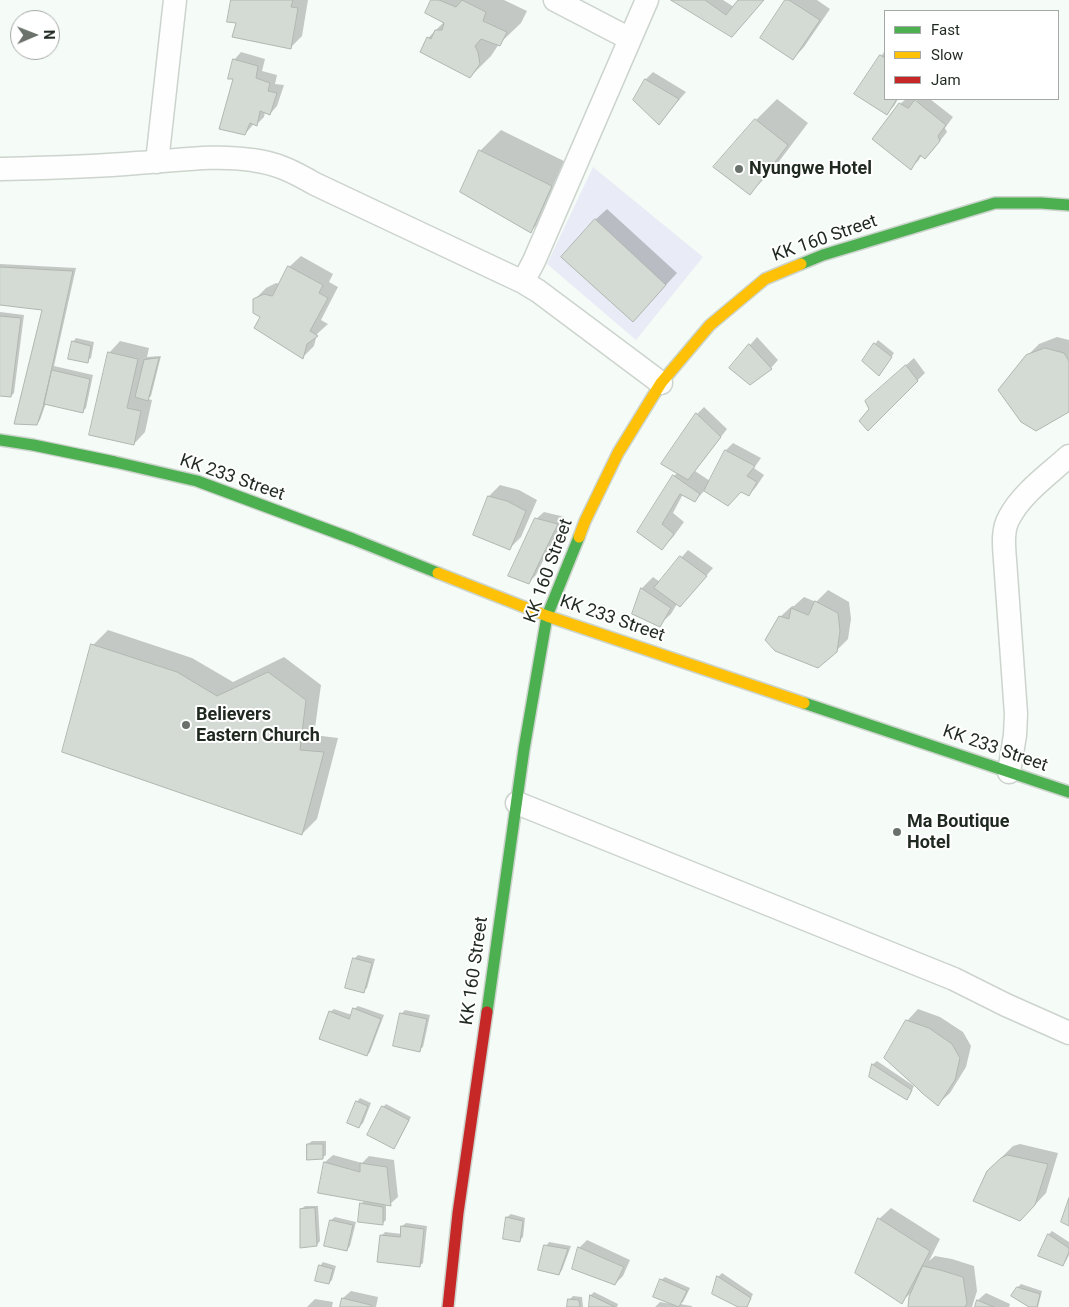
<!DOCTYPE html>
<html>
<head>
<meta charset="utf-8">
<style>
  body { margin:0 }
  #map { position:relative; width:1069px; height:1307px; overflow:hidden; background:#f5fbf6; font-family:Roboto,sans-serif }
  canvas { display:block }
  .legend { position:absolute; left:884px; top:10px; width:175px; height:90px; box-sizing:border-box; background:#fff; border:1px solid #a5a9a6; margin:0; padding:6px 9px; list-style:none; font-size:15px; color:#1f2920 }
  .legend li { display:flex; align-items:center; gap:10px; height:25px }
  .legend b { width:25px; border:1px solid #a5a9a6 }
  .north { position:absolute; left:10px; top:10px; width:50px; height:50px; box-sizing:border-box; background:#fff; border:1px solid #a5a9a6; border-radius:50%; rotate:89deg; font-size:14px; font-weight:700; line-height:20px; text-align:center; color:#1f2920 }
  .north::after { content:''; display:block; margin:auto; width:18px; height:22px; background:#6a726b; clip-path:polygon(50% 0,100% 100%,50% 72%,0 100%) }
</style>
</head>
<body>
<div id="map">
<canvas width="1069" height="1307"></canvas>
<ul class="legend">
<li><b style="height:6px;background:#4caf50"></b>Fast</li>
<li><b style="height:6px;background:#ffc107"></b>Slow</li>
<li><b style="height:6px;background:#c62828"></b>Jam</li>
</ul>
<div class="north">N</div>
</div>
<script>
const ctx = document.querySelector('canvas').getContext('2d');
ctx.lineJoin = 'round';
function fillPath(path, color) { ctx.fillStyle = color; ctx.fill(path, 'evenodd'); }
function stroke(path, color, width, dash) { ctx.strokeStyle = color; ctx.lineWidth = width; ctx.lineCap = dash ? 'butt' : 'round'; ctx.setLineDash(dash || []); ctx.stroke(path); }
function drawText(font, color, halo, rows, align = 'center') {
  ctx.font = font + ' Roboto,sans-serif'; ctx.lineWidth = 4; ctx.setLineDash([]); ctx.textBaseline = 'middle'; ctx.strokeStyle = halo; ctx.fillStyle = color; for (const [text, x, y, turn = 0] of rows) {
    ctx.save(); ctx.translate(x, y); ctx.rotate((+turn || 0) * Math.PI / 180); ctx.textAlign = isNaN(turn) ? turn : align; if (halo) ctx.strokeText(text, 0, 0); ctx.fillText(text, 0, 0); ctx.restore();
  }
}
const green = new Path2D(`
  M593,167L703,257L636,340L547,264Z`);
const shadow = new Path2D(`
  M232,0H308L302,36L290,48L237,22Z
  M432,0H504L527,11L521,23L499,44L491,56L470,77L428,38L444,22Z
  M673,0H723L734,7L740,0H763L739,28Z
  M787,0H817L830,9L804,47L793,59Z
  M885,51V99H898L894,106L887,113L856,93L881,56Z
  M241,52L265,59L262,71L277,75L275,84L284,85L277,106L270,114L265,112L264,117L257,124L254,123L252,126L245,134L234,78V60Z
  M653,72L686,92L659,123L634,100L646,79Z
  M777,99L808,123L771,172L750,193L715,167L756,120Z
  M906,99H912L916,101L919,99H930L953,117L945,128L947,132L933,150L925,158L922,155L918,161L911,168L900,104Z
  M501,130L572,165L552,210L531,231L480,151Z
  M607,209L677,273L644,309L595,220Z
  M301,256L333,274L329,282L338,287L321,320L328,324L317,334L314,346L303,357L262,317L254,300L266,288L276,283L280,284L289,267Z
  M0,264L76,268L54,366L93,375L86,408L82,412L46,403L40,420L37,424L43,308L0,304Z
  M0,312L24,315L14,393L11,396L0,395Z
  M757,337L778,360L771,368H730Z
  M1057,337L1069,340V410L1027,356L1039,344Z
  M76,338L94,342L91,358L87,361L73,342Z
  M878,340L894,353L882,371L863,361Z
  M120,341L149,348L147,357L161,356L151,396L148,399L152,400L145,432L134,444L109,353Z
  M914,358L925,373L868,429L874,394Z
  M704,407L727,429L695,471L710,481L726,450L733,443L761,458L754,468L764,475L756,487L749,495L742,491L705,490L695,501L683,494L673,513L684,522L673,537L662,548L638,531L674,476L678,472L697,414Z
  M500,485L519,490L537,500L521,537L509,549L489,496Z
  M544,512L565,517L536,575L529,582L536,519Z
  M688,550L713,568L687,598L677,604L671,614L659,625L633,613L642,588L653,577L660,582Z
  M828,590L849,602L851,619L848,639L836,651L780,617L792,606H794L804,597L816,602Z
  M108,630L192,658L233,682L284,657L321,685L314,735L338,738L317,819L302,834L93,645Z
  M358,955L375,959L367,988L363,991L355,958Z
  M358,1006L384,1015L370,1052L367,1055L330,1012L334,1009L352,1015L354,1009Z
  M918,1009L940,1017L963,1032L971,1046L966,1067L950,1093L938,1104L907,1021Z
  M405,1010L430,1015L423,1047L419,1050L395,1045L402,1013Z
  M877,1061L914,1086L910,1095L907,1098L870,1076L873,1064Z
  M360,1098L371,1103L363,1123L359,1127L357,1102Z
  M386,1104L411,1117L397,1144L394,1147L383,1107Z
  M312,1141H326V1155L322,1158L308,1144Z
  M1020,1144L1058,1153L1046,1193L1032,1208L988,1171L1013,1146Z
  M333,1155L362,1163L369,1156L394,1160L398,1197L390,1204H386V1220L382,1224L361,1204L365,1200L319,1192L325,1162Z
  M305,1206H318L320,1241L317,1245L301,1209Z
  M891,1208L940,1239L929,1261L935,1256L952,1259L974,1266L977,1291L972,1307H909L913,1291L901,1302L879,1219Z
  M511,1214L525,1218L523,1237L519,1241L504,1238L507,1217Z
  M335,1217L356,1222L350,1246L347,1250L331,1220Z
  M406,1223L427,1226L423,1263L419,1266L382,1235L385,1232L402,1234V1226Z
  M1052,1231L1069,1242V1255L1066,1261L1063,1264L1049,1234Z
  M587,1240L630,1260L623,1276L615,1284L574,1268L580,1247Z
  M549,1242L571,1246L562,1270L559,1274L546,1246Z
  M323,1262L336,1266L332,1280L329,1283L320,1266Z
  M722,1273L753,1294L747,1307H741L713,1293L718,1277Z
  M665,1277L690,1288L683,1302L680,1304L692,1306V1307H655L660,1302L672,1304L661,1280Z
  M1021,1284L1042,1291L1038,1307H1031L1018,1287Z
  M351,1291L378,1297L376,1307H341L343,1298Z
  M594,1292L618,1304L617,1307H590L591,1295Z
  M986,1293L1010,1304L1009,1307H976L978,1300Z
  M573,1296L582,1297L583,1307H568L569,1300Z
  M315,1299L333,1302L332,1307H307Z`);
const building = new Path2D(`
  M231,0H293L291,7L298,8L291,49L232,37L236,23L227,22Z
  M431,0H439L456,7L462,0L486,12L483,21L507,32L500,46L481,39L475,46L478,52L480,64L470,78L420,52L427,37L431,39L435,30H442L444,23L425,13Z
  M671,0H705L726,15L738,0H764L732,37Z
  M785,0H789L820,20L793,60L760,38Z
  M880,55L885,58V99H897L887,115L854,94Z
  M233,59L258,66L256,78L270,83L268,91L277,93L270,115L260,111L257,126L250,123L245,135L219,129L233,79H228Z
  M645,79L679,99L659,125L633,100Z
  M915,100L946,125L938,136L940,141L925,159L920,155L911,170L872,139L899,103L908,108Z
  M755,119L788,145L750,195L713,167Z
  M479,150L552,186L531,233L460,192Z
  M595,219L666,285L633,322L561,257Z
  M288,266L323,285L319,293L328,298L310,331L318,336L307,344L303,359L254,328L260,317L253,313V299L264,294L272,296Z
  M0,267L73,271L44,404L37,425L14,424L42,310L0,305Z
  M0,316L21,318L11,397L0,396Z
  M72,341L91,346L88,363L68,359Z
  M874,343L892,357L879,376L862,361Z
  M749,344L772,369L750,385L729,368Z
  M1045,348L1064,353L1069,361V412L1036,431L1021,422L998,390L1026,355Z
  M108,352L138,359L127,408L141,411L134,445L89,435Z
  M159,358L148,401L135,397L144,360Z
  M906,365L918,381L868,431L859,421L869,409L865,401Z
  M52,370L90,379L83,413L44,404Z
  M696,413L721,437L688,480L661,464Z
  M725,450L755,466L747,476L757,482L749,496L741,492L728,506L704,491Z
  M673,475L700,494L695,502L680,494L662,524L674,534L662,550L637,532Z
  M488,496L507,501L526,511L510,550L473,535Z
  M535,518L558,524L529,584L508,576Z
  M680,556L707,576L680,607L654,588Z
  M641,588L671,608L660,627L632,614Z
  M815,601L838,613L840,631L837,652L818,668L775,651L765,640L779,616L789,619L791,608L808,615Z
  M91,644L177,672L217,696L268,672L306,700L300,750L324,752L302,835L62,752Z
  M353,958L372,963L364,993L345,988Z
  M353,1008L381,1019L367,1056L319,1039L329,1011L349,1019Z
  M400,1013L427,1019L420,1052L393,1046Z
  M906,1020L929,1028L952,1044L960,1058L955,1080L938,1106L922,1093L916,1087L884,1058Z
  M872,1064L912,1090L907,1100L869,1077Z
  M356,1101L368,1106L359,1128L347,1123Z
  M382,1106L409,1120L394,1149L367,1135Z
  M307,1144H323V1159L307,1160Z
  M1008,1155L1048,1164L1035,1205L1020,1221L973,1201L987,1171L1001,1158Z
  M324,1162L360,1172V1163L387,1167L391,1206L318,1193Z
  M1069,1198V1226L1061,1222Z
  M360,1203L383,1207V1225L358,1222Z
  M315,1208L317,1246L300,1248V1209Z
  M506,1217L523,1221L520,1242L503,1239Z
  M878,1218L930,1251L902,1304L855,1273Z
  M330,1220L353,1225L347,1251L324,1246Z
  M401,1226L424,1229L420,1267L377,1262L380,1235L400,1237Z
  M1048,1234L1069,1248V1252L1063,1266L1038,1256Z
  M544,1245L568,1249L559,1275L538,1270Z
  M578,1247L624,1267L615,1285L572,1269Z
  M319,1265L333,1269L329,1284L315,1281Z
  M923,1266L940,1270L963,1277L967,1303L965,1307H908L909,1297Z
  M717,1276L751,1298L747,1307H738L712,1294Z
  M660,1279L687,1291L679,1307L653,1297Z
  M1017,1287L1040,1294L1037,1307H1029L1011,1296Z
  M590,1295L615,1307H589Z
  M342,1298L371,1305V1307H340Z
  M568,1299L579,1300L580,1307H567Z
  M977,1300L994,1307H975Z`);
const street = new Path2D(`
  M555,0L630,39
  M647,0L534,261L523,282L538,291L661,383
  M157,162L175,0
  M0,169C46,168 92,167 137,163C175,161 214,154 252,160C277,163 294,172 315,184L523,282
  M1009,772L1015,735L1016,714L1005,560C1004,547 1002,530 1009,518C1021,494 1049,474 1069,456
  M517,803L954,979L1006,1005L1069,1033`);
const fast = new Path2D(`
  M801,264L823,255L995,203H1041L1069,205
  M0,440L33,445L115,462L197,481L353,539L438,573
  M804,703L1069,792
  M487,1012L524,749L547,616L579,537`);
const slow = new Path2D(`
  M579,537L585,521L618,453L661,383L710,325L765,279L801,264
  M438,573L547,616L804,703`);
const jam = new Path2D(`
  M448,1307L458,1213L487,1012`);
const markers = [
  [739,169,5,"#6a726b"],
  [186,725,5,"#6a726b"],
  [897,832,5,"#6a726b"]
];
const poiNames = [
  ["Nyungwe Hotel",749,169],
  ["Believers",196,715],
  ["Eastern Church",196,736],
  ["Ma Boutique",907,822],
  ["Hotel",907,843]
];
const streetNames = [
  ["KK 160 Street",825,239,-19],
  ["KK 233 Street",232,478,19],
  ["KK 160 Street",549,571,-70],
  ["KK 233 Street",612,619,19],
  ["KK 233 Street",995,749,19],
  ["KK 160 Street",475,971,-82]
];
fillPath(green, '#e9ecf6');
fillPath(shadow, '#0003');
fillPath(building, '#d3dbd4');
stroke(building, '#afb7b0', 1);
stroke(street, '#ccd4cd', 25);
stroke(fast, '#ccd4cd', 14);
stroke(slow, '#ccd4cd', 14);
stroke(jam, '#ccd4cd', 14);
stroke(street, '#fefefe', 22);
stroke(fast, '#4caf50', 11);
stroke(slow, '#ffc107', 11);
stroke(jam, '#c62828', 11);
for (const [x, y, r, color] of markers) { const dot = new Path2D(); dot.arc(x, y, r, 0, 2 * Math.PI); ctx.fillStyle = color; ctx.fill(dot); stroke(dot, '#fff', 2); }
drawText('bold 18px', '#1f2920', '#fff', poiNames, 'left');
drawText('18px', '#1f2920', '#fff', streetNames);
</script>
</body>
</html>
